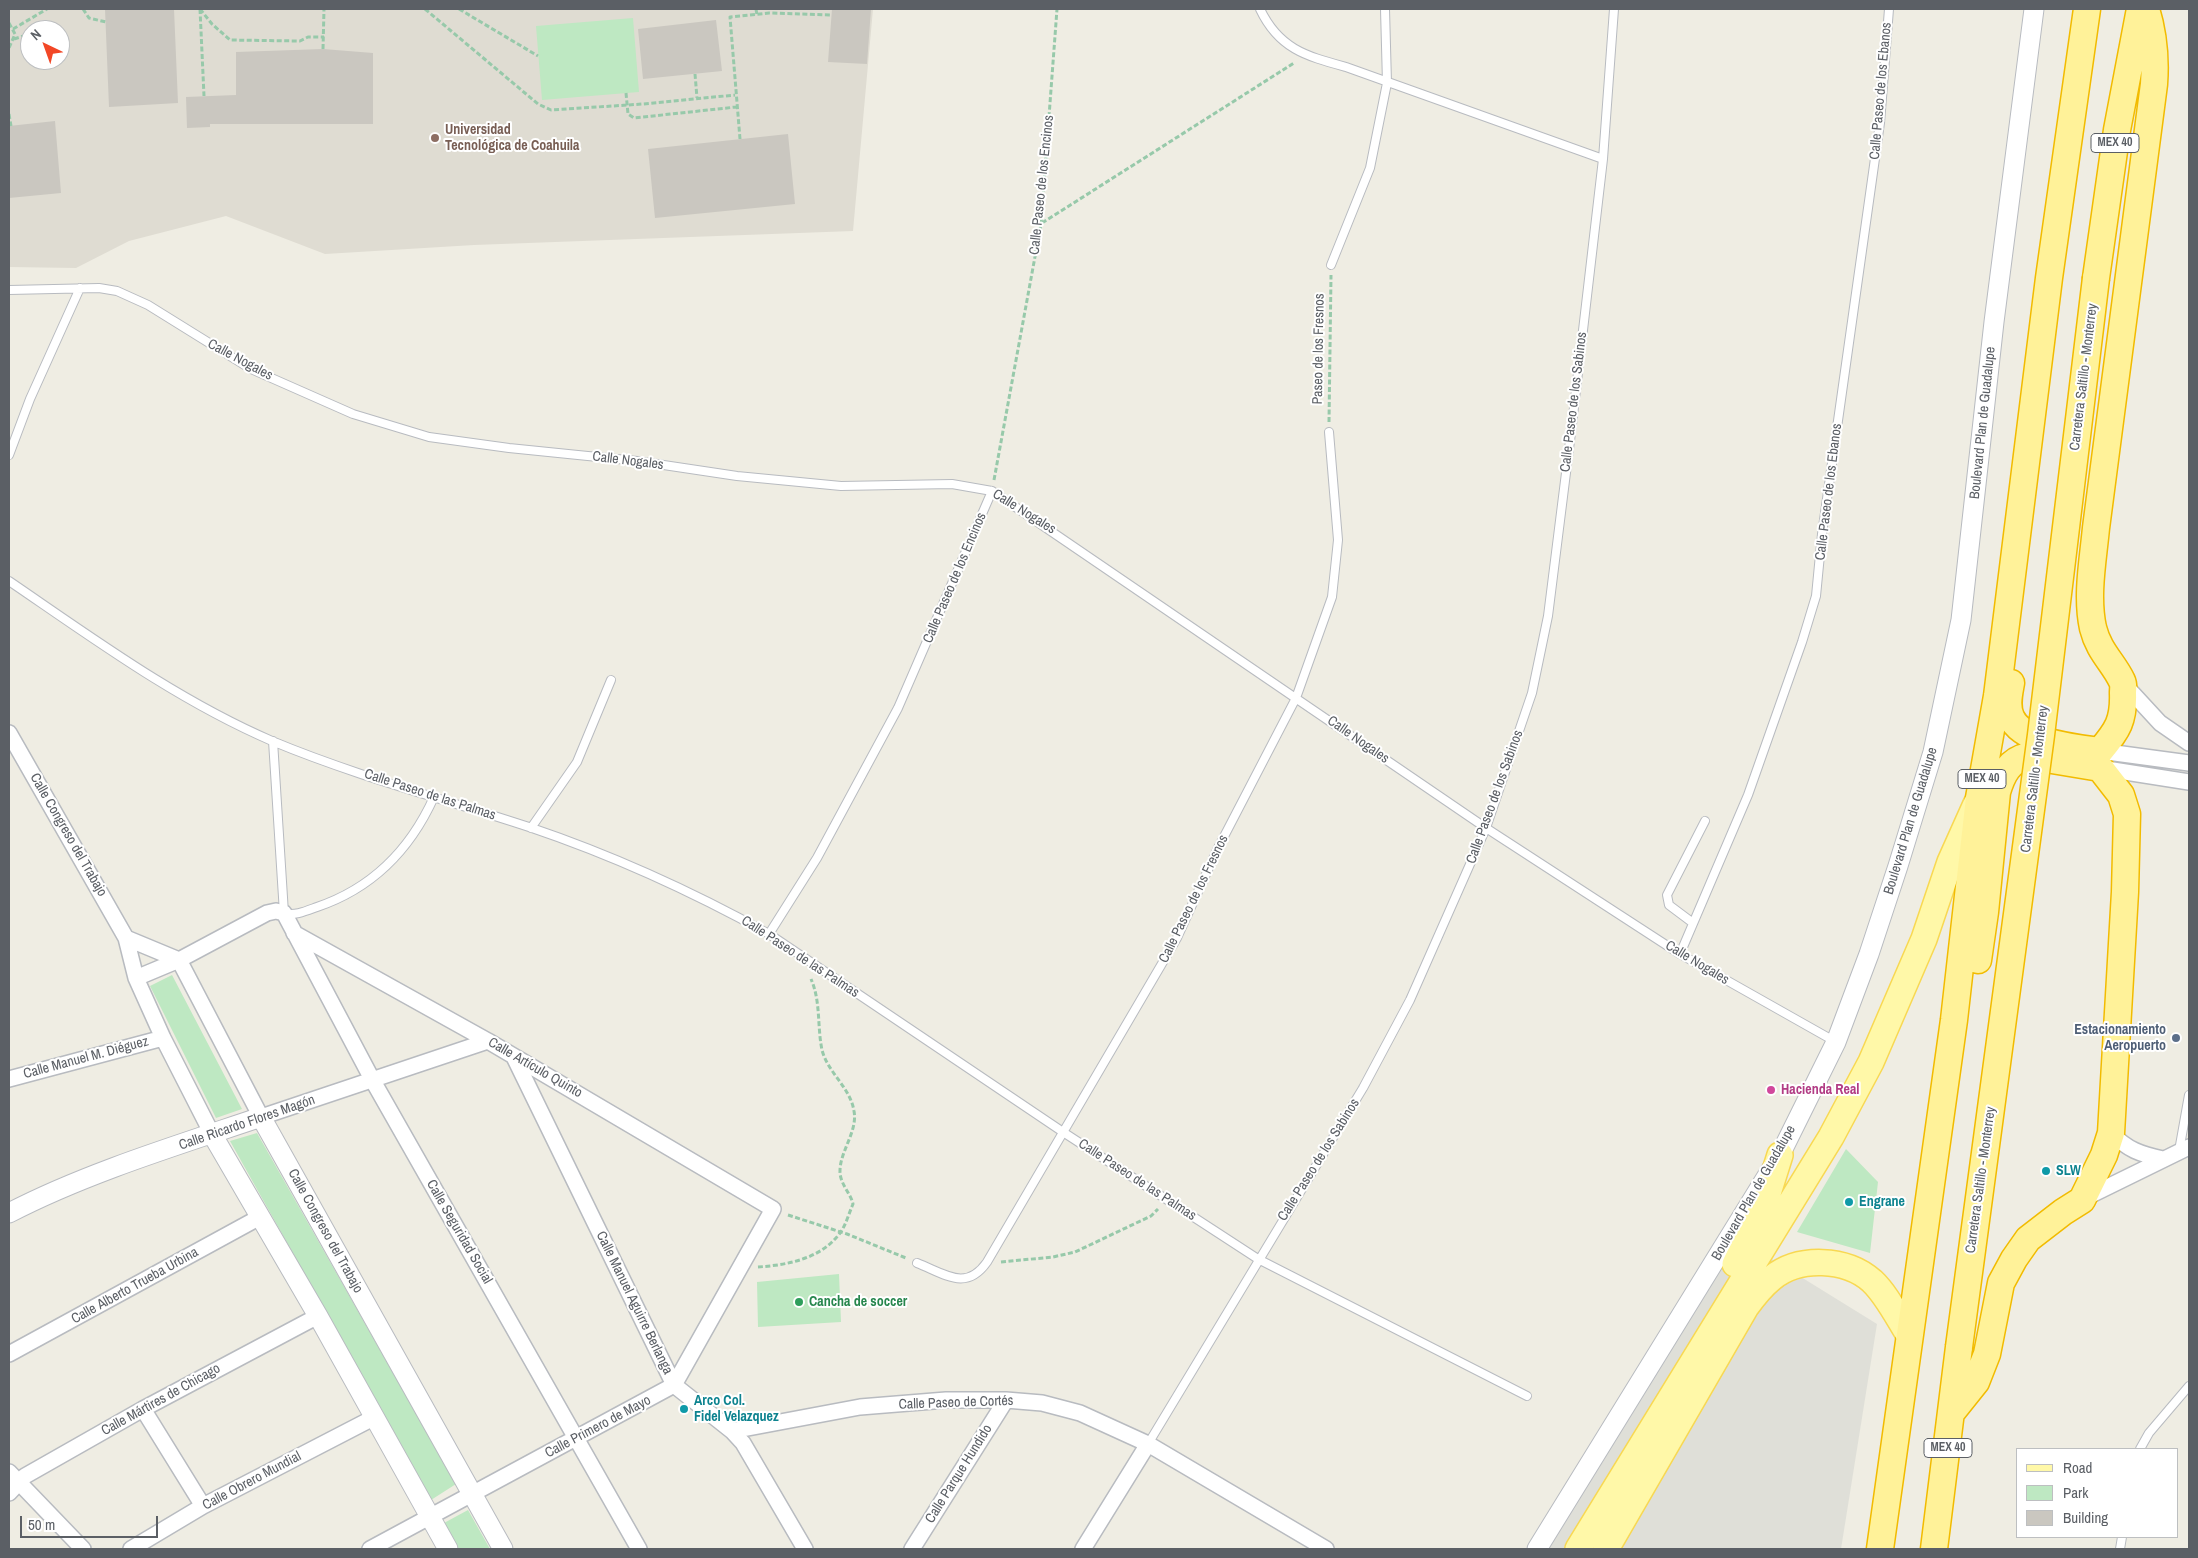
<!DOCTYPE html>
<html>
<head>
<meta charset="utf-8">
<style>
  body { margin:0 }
  #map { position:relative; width:2198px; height:1558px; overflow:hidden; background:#efede3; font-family:"Archivo Narrow",sans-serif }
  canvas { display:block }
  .frame { position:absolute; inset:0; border:10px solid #5b5f65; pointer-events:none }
  .legend { position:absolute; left:2016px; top:1448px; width:162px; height:90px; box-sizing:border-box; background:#fff; border:1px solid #bdbfc1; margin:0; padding:6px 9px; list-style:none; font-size:15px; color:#5b5f65 }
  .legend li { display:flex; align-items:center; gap:10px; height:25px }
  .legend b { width:25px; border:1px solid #bdbfc1 }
  .north { position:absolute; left:20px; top:20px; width:50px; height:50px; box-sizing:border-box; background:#fff; border:1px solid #bdbfc1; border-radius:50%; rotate:318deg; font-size:14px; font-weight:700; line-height:20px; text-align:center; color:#5b5f65 }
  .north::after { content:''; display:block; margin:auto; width:18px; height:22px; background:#f24726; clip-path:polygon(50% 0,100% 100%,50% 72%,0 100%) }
  .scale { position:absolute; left:20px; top:1516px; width:138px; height:22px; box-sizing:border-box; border:2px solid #5b5f65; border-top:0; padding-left:6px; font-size:15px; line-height:18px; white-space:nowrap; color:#5b5f65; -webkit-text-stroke:4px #fff; paint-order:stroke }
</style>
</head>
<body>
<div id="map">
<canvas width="2198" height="1558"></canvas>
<div class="frame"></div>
<ul class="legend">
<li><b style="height:6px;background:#fff8a8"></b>Road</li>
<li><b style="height:14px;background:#bee8c2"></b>Park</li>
<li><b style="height:14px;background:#cac7c0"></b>Building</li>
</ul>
<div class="north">N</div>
<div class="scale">50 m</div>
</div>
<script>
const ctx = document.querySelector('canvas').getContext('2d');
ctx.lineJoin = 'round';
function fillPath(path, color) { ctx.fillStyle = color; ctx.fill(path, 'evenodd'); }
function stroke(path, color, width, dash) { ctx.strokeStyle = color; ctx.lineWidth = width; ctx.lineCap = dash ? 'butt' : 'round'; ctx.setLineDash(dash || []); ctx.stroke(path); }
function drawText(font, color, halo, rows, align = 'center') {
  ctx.font = font + ' "Archivo Narrow",sans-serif'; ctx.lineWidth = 4; ctx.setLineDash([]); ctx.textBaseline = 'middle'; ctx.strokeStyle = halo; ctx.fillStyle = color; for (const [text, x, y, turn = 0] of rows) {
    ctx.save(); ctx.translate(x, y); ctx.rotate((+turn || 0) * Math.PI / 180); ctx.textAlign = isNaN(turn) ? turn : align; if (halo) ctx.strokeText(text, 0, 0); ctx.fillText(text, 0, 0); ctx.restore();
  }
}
const industrial = new Path2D(`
  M1725,1230L1877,1324L1841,1549H1529Z`);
const education = new Path2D(`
  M9,9H873L853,231L474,245L325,254L226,216L129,241L76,268L9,267ZM30,30H60V60H30Z`);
const green = new Path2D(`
  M633,18L639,92L542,100L536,26Z
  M172,975L242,1109L216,1118L150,986Z
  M257,1133L456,1484L431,1500L230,1141Z
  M1846,1149L1878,1182L1870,1253L1797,1232Z
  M839,1274L841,1322L758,1327L757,1282Z
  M468,1510L490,1549H459L444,1523Z`);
const building = new Path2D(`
  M105,9H174L178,103L109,107Z
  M832,9H871L867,64L828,62Z
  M716,20L722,71L643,79L638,29Z
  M323,49L373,53V124H210V127L187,128L186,97L236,95V52Z
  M55,121L61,193L9,198V126Z
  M788,134L795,204L655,218L648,149Z`);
const path = new Path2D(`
  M83,9L89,18L106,22
  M200,9L212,24L230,40L300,41L308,37H324
  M200,9L204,96
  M425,9L538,104L551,110L643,104L735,95
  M459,9L538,56
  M756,9L757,15
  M9,23L15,34L9,48
  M13,29L47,9
  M14,39L30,34
  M323,49L324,9
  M695,74L697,98
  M626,93L628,114L634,118L736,107
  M9,114L11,126
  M740,139L730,17L769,13L832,15
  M1042,223L1294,63
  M1329,422L1331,275
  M994,480L1041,224L1057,9
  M788,1215L847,1234L906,1258
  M1001,1262L1053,1257L1075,1252L1151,1216L1158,1209
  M758,1267C787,1265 821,1259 840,1233C846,1225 849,1213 853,1204C851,1194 841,1185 840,1173C839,1152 858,1132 854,1111C850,1087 828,1073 822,1050C817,1026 821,1002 811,979`);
const service = new Path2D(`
  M1260,9C1279,49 1306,56 1346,67L1603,159
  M1331,265L1370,168L1387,83L1385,9
  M9,290L99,288L117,291L148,305L251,369L353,414L429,437L509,448L637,461L737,476L841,486L952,484L992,491L1486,828L1680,954L1836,1042
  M9,455L30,399L80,288
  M9,581C94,639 177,700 272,741C356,776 444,799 529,827C609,854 695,893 769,934L1063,1132L1258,1259L1527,1396
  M273,741L284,913C295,916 306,911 317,907C373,888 410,850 434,797
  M531,828L577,762L611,680
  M1693,923L1669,905L1667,895L1705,821
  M769,934L817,858L898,708L992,491
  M1680,954L1748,795L1802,642L1816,596L1822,534L1880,123L1889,9
  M2179,1151L2189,1095
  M917,1263C945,1274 966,1292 987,1262L1177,938L1217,850L1296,698L1332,597L1338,540L1329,432
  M1148,1444L1363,1088L1410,1000L1486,828L1532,693L1548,616L1571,433L1603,159L1614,9
  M2140,1449L2149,1433L2189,1386
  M2120,1549L2122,1537`);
const minor = new Path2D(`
  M2124,684L2160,723L2189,743
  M9,733L126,938L136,978L163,1038L212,1134
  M2100,751L2189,763
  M2100,768L2189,782
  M294,933L488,1041L773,1209L674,1385L370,1549
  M126,938L179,960L261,1117L488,1041
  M136,978L179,960L267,913L276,911L284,913L373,1081L639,1549
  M514,1057L674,1385L732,1431L743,1443L805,1549
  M9,1079L163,1038
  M2111,1133C2128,1150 2140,1154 2163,1159
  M2083,1199L2189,1147
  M9,1354L260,1217
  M143,1409L203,1506
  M732,1431L860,1407L946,1400H1006L1042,1403L1080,1413L1148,1444L1326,1549
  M9,1472L83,1549
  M9,1493L25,1476L143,1409L318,1316
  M131,1549L203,1506L375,1417
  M912,1549L1006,1400
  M1083,1549L1148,1444`);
const tertiary = new Path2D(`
  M212,1134L318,1316L448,1549
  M9,1213C86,1173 178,1145 261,1117L503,1549
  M1537,1549L1780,1155L1836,1042L1869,954L1898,866L1933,752L1961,620L1994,322L2034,9`);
const primary = new Path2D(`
  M1735,1264L1765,1203L1780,1155
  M1578,1549L1831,1137L1871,1062L1924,939L1950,862L1976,804
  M1606,1549L1746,1307C1754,1296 1762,1286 1772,1278C1799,1256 1846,1258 1872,1281C1887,1295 1898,1318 1909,1335`);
const trunk = new Path2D(`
  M2096,278L2117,130L2140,9
  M2011,683C2009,694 2006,706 2011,717C2022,743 2076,748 2100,751C2118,730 2124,720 2123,693C2123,689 2124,685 2122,681C2113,662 2099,652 2093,628C2086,596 2093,560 2096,528L2154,84C2156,57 2154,35 2146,9
  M1952,1412L1976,1382L1987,1354L2001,1283L2014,1259L2028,1239L2063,1212L2082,1200L2104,1155L2111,1133L2125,892L2127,814L2121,795L2100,768L2028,756C2009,760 2002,775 1997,792L1985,912L1978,960
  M1880,1549L1954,1020L1979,798L1997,696L2049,278L2087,9
  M1934,1549L1959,1347`);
const trunkBridge = new Path2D(`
  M1959,1347L2041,735L2096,278`);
const markers = [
  [435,138,5,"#8d6e63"],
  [2176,1038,5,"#5c6f8a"],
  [1771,1090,5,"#d1479c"],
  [2046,1171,5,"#0f9aa8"],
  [1849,1202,5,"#0f9aa8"],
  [799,1302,5,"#2e9e5b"],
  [684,1409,5,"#0f9aa8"]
];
const shields = [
  [2115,143,48],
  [1982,779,48],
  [1948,1448,48]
];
const shieldNames = [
  ["MEX 40",2115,143],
  ["MEX 40",1982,779],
  ["MEX 40",1948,1448]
];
const streetNames = [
  ["Calle Paseo de los Ebanos",1881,91,-85],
  ["Calle Paseo de los Encinos",1042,185,-84],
  ["Paseo de los Fresnos",1319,349,-89],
  ["Calle Nogales",240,360,28],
  ["Carretera Saltillo - Monterrey",2084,377,-83],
  ["Calle Paseo de los Sabinos",1574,402,-83],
  ["Boulevard Plan de Guadalupe",1983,423,-84],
  ["Calle Nogales",628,461,7],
  ["Calle Paseo de los Ebanos",1829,492,-83],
  ["Calle Nogales",1024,512,32],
  ["Calle Paseo de los Encinos",955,578,-67],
  ["Calle Nogales",1358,740,35],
  ["Carretera Saltillo - Monterrey",2035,779,-83],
  ["Calle Paseo de las Palmas",430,795,18],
  ["Calle Paseo de los Sabinos",1495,797,-70],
  ["Boulevard Plan de Guadalupe",1911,821,-73],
  ["Calle Congreso del Trabajo",68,835,60],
  ["Calle Paseo de los Fresnos",1194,899,-64],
  ["Calle Paseo de las Palmas",800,957,33],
  ["Calle Nogales",1697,963,31],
  ["Calle Manuel M. Diéguez",86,1058,-15],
  ["Calle Artículo Quinto",535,1068,30],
  ["Calle Ricardo Flores Magón",247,1123,-19],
  ["Calle Paseo de los Sabinos",1319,1160,-58],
  ["Calle Paseo de las Palmas",1137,1180,33],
  ["Carretera Saltillo - Monterrey",1981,1180,-82],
  ["Boulevard Plan de Guadalupe",1754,1193,-60],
  ["Calle Congreso del Trabajo",325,1231,61],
  ["Calle Seguridad Social",459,1232,60],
  ["Calle Alberto Trueba Urbina",135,1286,-29],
  ["Calle Manuel Aguirre Berlanga",634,1303,64],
  ["Calle Mártires de Chicago",161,1400,-29],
  ["Calle Paseo de Cortés",956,1403,-2],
  ["Calle Primero de Mayo",598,1427,-28],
  ["Calle Parque Hundido",959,1474,-58],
  ["Calle Obrero Mundial",252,1481,-28]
];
const educationNames = [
  ["Universidad",445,130],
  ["Tecnológica de Coahuila",445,146]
];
const serviceNames = [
  ["Estacionamiento",2166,1030],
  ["Aeropuerto",2166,1046]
];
const hotelNames = [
  ["Hacienda Real",1781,1090]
];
const cultureNames = [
  ["SLW",2056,1171],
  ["Engrane",1859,1202],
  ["Arco Col.",694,1401],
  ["Fidel Velazquez",694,1417]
];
const leisureNames = [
  ["Cancha de soccer",809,1302]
];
fillPath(industrial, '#dfdfd8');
fillPath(education, '#dfdcd2');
fillPath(green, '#bee8c2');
fillPath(building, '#cac7c0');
stroke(service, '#b8bbc0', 10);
stroke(minor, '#b8bbc0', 18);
stroke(tertiary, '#b8bbc0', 21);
stroke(primary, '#f8d852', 28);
stroke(trunk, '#f2bb00', 29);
stroke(path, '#97c9aa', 3, [5, 2.5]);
stroke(service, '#fff', 8);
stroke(minor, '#fff', 15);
stroke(tertiary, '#fff', 19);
stroke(primary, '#fff8a8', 25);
stroke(trunk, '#fff299', 26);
stroke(trunkBridge, '#f2bb00', 29, []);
stroke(trunkBridge, '#fff299', 26);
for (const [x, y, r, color] of markers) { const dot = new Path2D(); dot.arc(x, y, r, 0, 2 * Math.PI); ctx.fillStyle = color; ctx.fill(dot); stroke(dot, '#fff', 2); }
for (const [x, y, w] of shields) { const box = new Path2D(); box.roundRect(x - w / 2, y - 9.5, w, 19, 4); ctx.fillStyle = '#fff'; ctx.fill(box); stroke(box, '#5b5f65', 1); }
drawText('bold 12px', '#5b5f65', null, shieldNames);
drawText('14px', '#5b5f65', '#fff', streetNames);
drawText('bold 14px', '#785e54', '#fff', educationNames, 'left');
drawText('bold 14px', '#4e5e75', '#fff', serviceNames, 'right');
drawText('bold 14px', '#b23c85', '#fff', hotelNames, 'left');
drawText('bold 14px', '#0d838f', '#fff', cultureNames, 'left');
drawText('bold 14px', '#27864d', '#fff', leisureNames, 'left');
</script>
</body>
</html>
